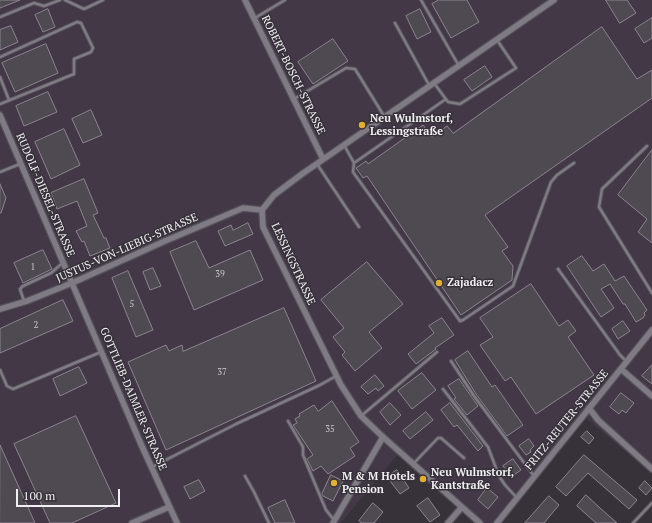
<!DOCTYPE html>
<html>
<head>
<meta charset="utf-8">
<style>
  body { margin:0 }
  #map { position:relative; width:652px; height:523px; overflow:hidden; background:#37313a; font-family:"PT Serif",serif }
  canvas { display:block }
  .scale { position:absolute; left:16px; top:489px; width:104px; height:18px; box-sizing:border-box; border:2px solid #f2eff4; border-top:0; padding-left:5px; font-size:12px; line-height:14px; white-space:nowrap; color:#f2eff4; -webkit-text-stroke:3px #37313a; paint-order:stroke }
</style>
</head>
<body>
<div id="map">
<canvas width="652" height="523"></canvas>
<div class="scale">100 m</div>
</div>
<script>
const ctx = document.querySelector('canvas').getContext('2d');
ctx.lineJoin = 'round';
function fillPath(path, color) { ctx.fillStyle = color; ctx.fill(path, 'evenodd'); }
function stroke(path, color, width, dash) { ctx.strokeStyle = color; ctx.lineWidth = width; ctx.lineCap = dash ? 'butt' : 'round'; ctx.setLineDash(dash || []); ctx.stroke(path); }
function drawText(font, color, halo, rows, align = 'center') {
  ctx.font = font + ' "PT Serif",serif'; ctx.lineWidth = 3; ctx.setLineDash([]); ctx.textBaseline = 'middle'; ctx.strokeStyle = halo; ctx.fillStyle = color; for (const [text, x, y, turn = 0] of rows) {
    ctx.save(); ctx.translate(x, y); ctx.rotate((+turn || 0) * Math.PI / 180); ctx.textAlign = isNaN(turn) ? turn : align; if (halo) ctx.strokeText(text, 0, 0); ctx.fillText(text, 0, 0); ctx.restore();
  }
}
const built = new Path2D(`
  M0,0H652V474L586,418L499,523H477L399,453L341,523H0Z`);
const building = new Path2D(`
  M0,0H20L0,8Z
  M439,0H467L479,22L451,38L432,4Z
  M606,0H627L636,13L620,23Z
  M48,9L55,27L43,32L35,15Z
  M420,9L431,32L417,39L406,16Z
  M652,18V38L644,43L635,29Z
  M11,26L18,42L0,50V30Z
  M602,27L637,79L652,70V98L485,215L508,247L502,251L513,266L512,280L461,315L367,176L363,178L356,168L366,161L368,164L423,125L432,137L447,126L453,133Z
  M333,39L348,61L313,84L298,62Z
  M46,44L58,73L15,92L2,63Z
  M485,66L492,77L472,91L464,80Z
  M48,92L57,112L24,126L16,106Z
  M91,110L102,135L83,143L72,119Z
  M64,129L80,165L51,179L35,142Z
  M652,150V243L638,232L647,219L618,195Z
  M84,179L98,213L93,215L104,238H106L110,248L90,256L84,241L82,242L76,231L87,226L77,201L57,209L51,193Z
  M0,184L6,198L1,213H0Z
  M248,223L253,234L225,246L218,231L231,225L233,230Z
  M196,241L209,268L250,250L263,280L194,310L170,252Z
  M43,250L52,269L23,283L14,263Z
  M582,256L593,271L604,264L615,281L624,276L647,310L644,313L645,315L643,318L636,322L625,304H623L610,284L601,289L614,308L601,317L567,266Z
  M367,262L403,304L369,332L382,348L355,371L342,355L345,352L333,337L344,328L321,300Z
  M153,268L161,286L150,290L143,272Z
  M128,271L153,330L136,337L112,278Z
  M531,284L559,326L568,320L576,331L568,337L594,375L536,414L511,377L505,381L480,345L493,337L480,318Z
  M63,300L73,321L0,353V329Z
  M284,308L316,381L166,450L128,362L166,345L169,351L182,345L183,351Z
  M442,318L454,335L435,348L436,349L416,364L408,354L434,333L429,326Z
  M623,321L630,331L618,339L612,329Z
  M468,351L492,387L495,385L523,425L507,436L476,394L455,360Z
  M652,365V384L642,376Z
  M79,367L87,383L60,396L53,379Z
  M422,373L436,390L412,409L398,391Z
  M375,375L384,386L378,391L376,388L368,394L361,387Z
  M459,379L478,406L467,415L454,399L456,398L448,386Z
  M621,393L634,403L626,413L622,410L619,414L610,407Z
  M332,401L359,442L350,448L355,456L328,474L321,466L313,471L307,459L313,455L293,425L297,423L295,419L300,416L299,414L314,405L318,411Z
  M390,403L401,415L390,425L380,412Z
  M450,403L483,446L478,451L457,425L454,427L441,410Z
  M426,412L433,420L410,439L403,431Z
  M76,416L116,503L72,523H50L14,444Z
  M587,431L594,438L589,444L581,437Z
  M529,439L534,446L530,450L531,452L526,455L519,446Z
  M0,445L35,523H0Z
  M584,455L637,500L629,509L588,473L566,496L556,487Z
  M513,459L521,470L511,477L503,466Z
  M397,470L409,488L400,494L387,477Z
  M331,475L343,481L333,501L323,496L322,494Z
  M199,480L205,491L190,499L184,487Z
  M645,481L652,488L646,495L639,488Z
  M487,488L498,497L488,509L478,500Z
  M586,495L600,508L617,523H596L577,506Z
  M549,496L559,505L544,523H525Z
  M428,498L440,515L430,522L417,506Z
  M285,500L295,523H275L268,508Z
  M373,503L383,512L374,523H362L359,521Z`);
const lane = new Path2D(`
  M65,0L84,9L103,0
  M421,0L459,66
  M0,17L34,3L44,6L60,0
  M255,18L285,0
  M395,23L429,85
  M0,57L77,22L81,23L93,48L91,52L74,59V74L0,104
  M0,77L9,100
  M434,83L448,102L460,104L516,68L497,40
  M294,99L346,68L355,69L384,116
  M344,145L354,163L353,172L460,321L463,320L513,286L551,182L557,175L574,163
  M647,146L602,189L599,207L652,293
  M354,163L446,99
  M317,164L359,227
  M0,172L20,164
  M558,269L620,355L626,361
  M24,301L20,289L23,286L51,273C55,270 58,266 63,263
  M451,361L474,396L534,476
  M0,370L7,386L13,389L101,352
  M443,389L488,447L499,476L505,485L517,498
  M361,416L437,352
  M288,421L303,447V455L318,491L326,510L334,520
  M413,464L438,438H441L464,458
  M152,467L236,424L320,385L336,376
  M245,476L254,492L269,523
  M633,523L652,503`);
const street = new Path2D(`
  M245,0L323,159
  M0,115L140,442L177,523
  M0,309L27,301L72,283L165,241L243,208L262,210
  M621,369L652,396
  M589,408L598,420L652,469
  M132,523L169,507
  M333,523L383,437
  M448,523L462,507
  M480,523L383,437L361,416L341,385L263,227L262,210L274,195L302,174L554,0
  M497,523L652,330`);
const markers = [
  [362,125,4,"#e1af34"],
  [439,283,4,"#e1af34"],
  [423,479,4,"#e1af34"],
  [334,483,4,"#e1af34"]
];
const numberNames = [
  ["1",33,267],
  ["39",220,274],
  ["5",132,304],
  ["2",36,325],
  ["37",222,372],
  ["35",330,429]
];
const streetNames = [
  ["ROBERT-BOSCH-STRASSE",293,75,64],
  ["RUDOLF-DIESEL-STRASSE",45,195,67],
  ["JUSTUS-VON-LIEBIG-STRASSE",127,248,-24],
  ["LESSINGSTRASSE",293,264,65],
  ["GOTTLIEB-DAIMLER-STRASSE",133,399,67],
  ["FRITZ-REUTER-STRASSE",567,420,-51]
];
const poiNames = [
  ["Neu Wulmstorf,",370,119],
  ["Lessingstraße",370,132],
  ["Zajadacz",447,283],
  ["Neu Wulmstorf,",431,473],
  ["Kantstraße",431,486],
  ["M & M Hotels",342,477],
  ["Pension",342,490]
];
fillPath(built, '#423846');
fillPath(building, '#4f4952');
stroke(building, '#8c858f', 1);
stroke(lane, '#555158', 4.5);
stroke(street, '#555158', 8);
stroke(lane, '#807a84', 2.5);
stroke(street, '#807a84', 5.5);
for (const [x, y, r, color] of markers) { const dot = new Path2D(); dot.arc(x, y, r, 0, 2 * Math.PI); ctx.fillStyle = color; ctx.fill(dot); stroke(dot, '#37313a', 1.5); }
drawText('9px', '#c9c6cc', null, numberNames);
drawText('11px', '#f2eff4', '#37313a', streetNames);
drawText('bold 11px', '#f2eff4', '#37313a', poiNames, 'left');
</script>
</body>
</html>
